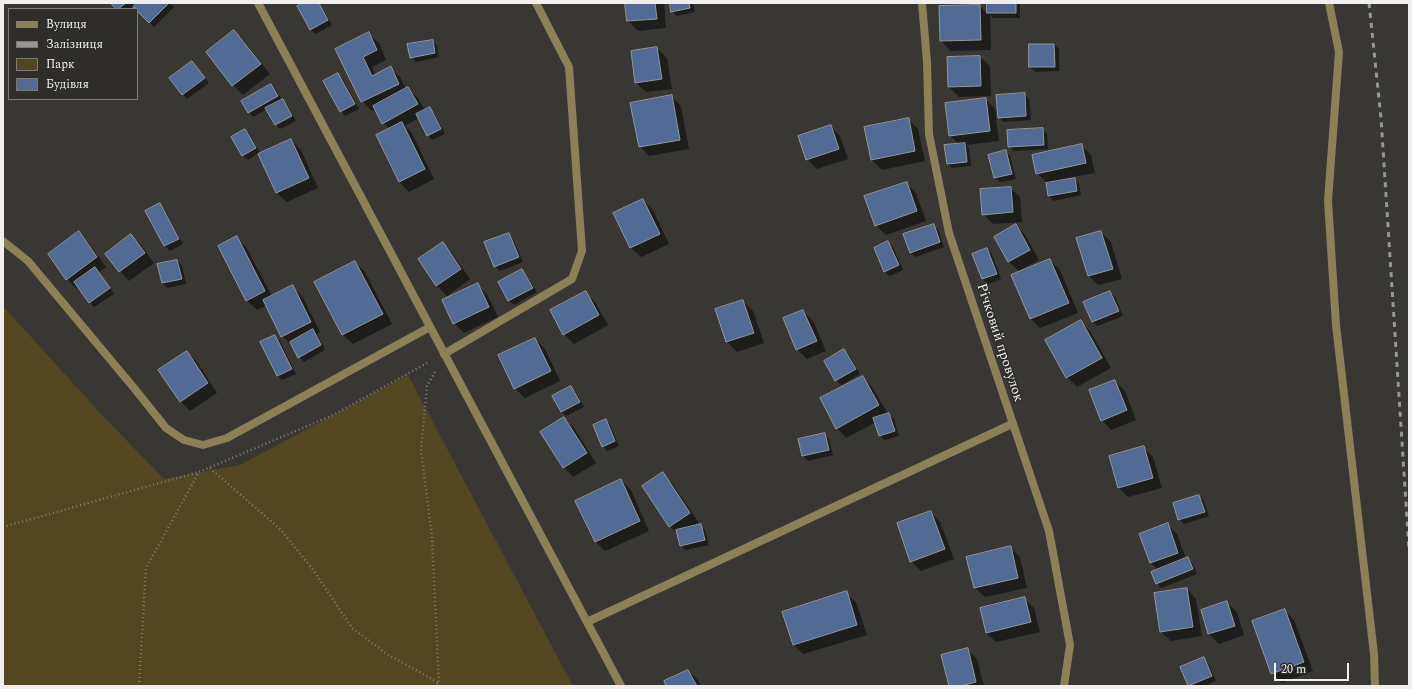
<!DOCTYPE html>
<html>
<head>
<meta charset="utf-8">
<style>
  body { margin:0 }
  #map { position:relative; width:1412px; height:689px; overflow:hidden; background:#383734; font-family:Spectral,serif }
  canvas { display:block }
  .frame { position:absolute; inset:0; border:4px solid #f0efed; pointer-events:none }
  .legend { position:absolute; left:8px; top:8px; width:130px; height:92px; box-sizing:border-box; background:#2e2d2a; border:1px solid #7c7b78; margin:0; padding:5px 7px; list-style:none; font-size:12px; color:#f0efed }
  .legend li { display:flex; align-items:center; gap:8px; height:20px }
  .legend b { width:20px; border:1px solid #7c7b78 }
  .scale { position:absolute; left:1274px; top:663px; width:75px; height:18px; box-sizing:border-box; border:2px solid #f0efed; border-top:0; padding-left:5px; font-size:12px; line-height:14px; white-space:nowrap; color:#f0efed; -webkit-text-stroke:3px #2e2d2a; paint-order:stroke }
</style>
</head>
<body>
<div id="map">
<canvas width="1412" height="689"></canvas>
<div class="frame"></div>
<ul class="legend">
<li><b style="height:5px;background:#8c8057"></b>Вулиця</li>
<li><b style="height:5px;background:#989794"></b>Залізниця</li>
<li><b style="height:11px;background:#524720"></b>Парк</li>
<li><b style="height:11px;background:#516b94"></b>Будівля</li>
</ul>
<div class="scale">20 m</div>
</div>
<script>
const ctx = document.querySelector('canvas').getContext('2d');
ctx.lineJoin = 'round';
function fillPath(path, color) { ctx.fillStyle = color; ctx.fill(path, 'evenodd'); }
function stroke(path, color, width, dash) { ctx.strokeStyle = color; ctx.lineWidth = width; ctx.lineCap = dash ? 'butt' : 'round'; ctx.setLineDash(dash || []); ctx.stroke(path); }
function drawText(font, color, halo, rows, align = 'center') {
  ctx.font = font + ' Spectral,serif'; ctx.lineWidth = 3; ctx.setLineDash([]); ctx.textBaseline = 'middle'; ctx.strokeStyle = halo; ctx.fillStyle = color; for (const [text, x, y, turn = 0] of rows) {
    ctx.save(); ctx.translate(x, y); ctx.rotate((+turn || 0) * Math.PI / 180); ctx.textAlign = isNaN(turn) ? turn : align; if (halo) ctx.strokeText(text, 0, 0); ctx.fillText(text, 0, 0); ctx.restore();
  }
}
const green = new Path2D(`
  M3,306L101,414L164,479L240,465L408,375L573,686H3Z`);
const shadow = new Path2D(`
  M112,3H170L174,7L154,27L138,10L137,11V9H117Z
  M305,3H320L332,25L316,34L311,30L298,7Z
  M626,3H664L666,28L638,31L628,21Z
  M671,3H693L695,12L677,16L672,11Z
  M988,3H1020V18H993L990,14L991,50L951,51L941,41L980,6L988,14Z
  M234,31L244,41L270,74L243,95L233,85L208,52Z
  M369,34L379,43L386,60L372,67L376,75L391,68L400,77L406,89H408L418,98L425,110L429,108L434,113L445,134L432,140L428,135L419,118L405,126L412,133L434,179L409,192L399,182L377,135L390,129L383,123L376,109L372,111L362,101L336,49Z
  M432,41L437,45L439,57L416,62L411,57Z
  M1054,44L1059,49V71L1035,72L1030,67V45Z
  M657,48L667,58L672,89L646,92L636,83Z
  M980,57L990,66L991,96L959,97L949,87Z
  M196,67L209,83L187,99L183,94Z
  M338,74L343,79L359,109L345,116L341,111Z
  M271,85L276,90L282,100L287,105L296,121L280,129L276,125L267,109L253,117L249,112Z
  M1024,94L1029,99L1031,120L1003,122L999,117Z
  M671,96L681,106L689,149L649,156L640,146Z
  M986,99L995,109L999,141L966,145L969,148L971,166L952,168L948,164L959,144L950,136Z
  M908,119L918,129L925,161L882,170L872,160Z
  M830,126L840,136L848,159L817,169L807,159Z
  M1042,129L1047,134L1048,149L1014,151L1009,146Z
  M245,131L249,135L261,154L291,140L301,150L318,188L287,202L277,193L259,153L248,160L243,156L232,138Z
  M1081,145L1091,155L1095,173L1073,177L1079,184L1081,195L1054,201L1049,196L1047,183L1037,173Z
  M1005,151L1010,156L1016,179L1000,182L995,178Z
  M906,183L916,193L926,221L886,235L876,226Z
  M1010,188L1020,197L1022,222L993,224L983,214Z
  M643,200L653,210L669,244L641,257L631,248L615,213Z
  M159,204L164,209L183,244L170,251L165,246L146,211Z
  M933,225L938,230L944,247L915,257L910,252Z
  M1016,225L1025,235L1039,260L1019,271L1009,262L995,237Z
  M1101,232L1111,242L1122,279L1098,285L1089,276Z
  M79,233L88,242L106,267L99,272L114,294L94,307L79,287L77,289L67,279Z
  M509,234L513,239L523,262L500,271L495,266Z
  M131,236L141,245L154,263L129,281L106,255Z
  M237,238L246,247L272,296L292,286L302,296L320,332L317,334L325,350L304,362L299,357L293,346L282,336L267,305L257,310L247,301L219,246Z
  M888,242L893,247L903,270L890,276L885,272L875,248Z
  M442,243L452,253L470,279L447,296L437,286L419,259Z
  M987,249L992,254L1001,279L988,284L983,279L974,255Z
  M1050,260L1060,270L1078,313L1040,328L1031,319Z
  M177,261L182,266L186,284L167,288L162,283L159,265Z
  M355,262L365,272L392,324L353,344L343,335L316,283Z
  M522,270L526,275L537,292L514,305L509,301L499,283Z
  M478,285L487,294L498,317L464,333L454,323Z
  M585,292L595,302L608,325L574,344L564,334Z
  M1110,292L1115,296L1123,316L1097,326L1092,321Z
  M743,301L753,311L764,343L737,352L727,342L717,310Z
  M803,311L813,321L826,351L807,359L797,349Z
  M1080,321L1090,331L1111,368L1077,387L1067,377Z
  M275,336L280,341L296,374L282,380L278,376L262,343Z
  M535,339L545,349L560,381L525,398L515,388Z
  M844,350L849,355L860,374L841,385L836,380Z
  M187,352L197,362L217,393L190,411L180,401Z
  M863,377L872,387L888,414H889L894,419L899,436L884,440L880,435L876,422L846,438L837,428Z
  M1115,381L1125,391L1136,420L1111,430L1102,420Z
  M571,387L575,391L584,407L566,416L562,412Z
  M564,418L574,428L596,463L573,477L564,467Z
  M606,420L610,425L619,446L607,451L603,446Z
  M824,434L829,439L833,455L808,461L803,456L800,440Z
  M1143,447L1153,457L1162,488L1128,497L1119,488Z
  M663,474L672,483L699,523L694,526L700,525L705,530L709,545L685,550L681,545L678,535L670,526Z
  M621,480L631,490L649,531L605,551L595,541Z
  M1199,496L1204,501L1209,516L1184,524L1179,519Z
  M931,512L940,522L954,559L921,571L911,561Z
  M1167,524L1177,534L1186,559L1188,558L1192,563L1197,574L1161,588L1156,583L1158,570L1151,563Z
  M1010,547L1020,557L1027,588L985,597L975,588Z
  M1187,589L1196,599L1202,636L1171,641L1161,632Z
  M846,593L856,602L867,635L803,654L794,645Z
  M1024,598L1034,608L1040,632L996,642L986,633Z
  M1227,603L1237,612L1244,635L1219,644L1209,634L1202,611Z
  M1284,610L1294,620L1313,671L1282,683L1272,673Z
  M967,649L977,659L984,686H950Z
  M1203,659L1208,663L1216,681L1204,686H1190L1182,667Z
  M688,671L698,680L701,686H668Z`);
const building = new Path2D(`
  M111,3H126L118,9H116Z
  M137,3H169L149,23L137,11V9L133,7Z
  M303,3H319L328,20L310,30L297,6Z
  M625,3H655L657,19L627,21Z
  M670,3H689L690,8L671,12Z
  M987,3H1016V13H987Z
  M980,5L981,40L940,41L939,6Z
  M234,30L261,64L232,86L206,52Z
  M369,32L377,50L363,57L372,76L391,66L399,84L361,102L335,49Z
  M433,40L435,53L410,58L407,44Z
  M1029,44H1054L1055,67H1029Z
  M657,47L662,79L635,83L631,51Z
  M980,56L981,86L948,87L947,57Z
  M192,61L205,78L182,95L169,78Z
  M338,73L355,104L340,112L323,81Z
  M271,84L278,96L248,113L241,101Z
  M408,87L418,104L382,124L373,106Z
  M1025,93L1026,116L998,118L996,95Z
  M672,95L680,140L639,147L630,103Z
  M986,98L990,131L949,136L945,103Z
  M283,99L292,116L275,125L265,108Z
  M430,107L441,129L427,136L416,114Z
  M909,118L915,151L871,160L864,127Z
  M402,122L425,169L399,182L376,135Z
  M831,125L839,149L806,160L798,136Z
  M1043,128L1044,145L1008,147L1007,130Z
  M245,129L256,148L242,156L231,137Z
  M291,139L309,178L276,193L258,154Z
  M965,143L967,162L947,164L944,145Z
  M1082,144L1086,163L1036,174L1032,155Z
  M1006,150L1012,174L994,178L988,155Z
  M1075,178L1077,191L1048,196L1046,183Z
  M907,182L917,211L875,226L864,196Z
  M1011,187L1013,212L982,215L980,189Z
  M643,199L660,234L630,248L613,213Z
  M160,203L179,239L164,246L145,211Z
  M934,224L940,242L910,253L903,234Z
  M1016,224L1030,250L1008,262L994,237Z
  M79,231L97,257L66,280L48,254Z
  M1101,231L1113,269L1088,276L1076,238Z
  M509,233L519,257L494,267L484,242Z
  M131,234L145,253L119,272L105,254Z
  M237,236L265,291L246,301L218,246Z
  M888,241L899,265L884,272L874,248Z
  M443,242L461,269L436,286L418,259Z
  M987,248L997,274L982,279L972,254Z
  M1050,259L1069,303L1030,319L1011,275Z
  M177,260L182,279L162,283L157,264Z
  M355,261L383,314L342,335L314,282Z
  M95,267L110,288L89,303L74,282Z
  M522,269L533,288L508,301L498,282Z
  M478,283L489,307L453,324L442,300Z
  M293,285L311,322L281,337L263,300Z
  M586,291L599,315L563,335L550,310Z
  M1110,291L1119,311L1092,322L1083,302Z
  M743,300L754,333L726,342L715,309Z
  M803,310L817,341L796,350L783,318Z
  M1081,320L1102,358L1066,378L1045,340Z
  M313,329L321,345L298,358L290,342Z
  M275,335L292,369L277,376L260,342Z
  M535,338L551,371L514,389L498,355Z
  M844,349L856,369L835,381L824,361Z
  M187,351L208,383L180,402L158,370Z
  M863,376L879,405L836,429L820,398Z
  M1115,380L1127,410L1101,421L1089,390Z
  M571,386L580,402L561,412L552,396Z
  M889,413L895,431L879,436L873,418Z
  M564,417L587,453L563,468L540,432Z
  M606,419L615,441L602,447L593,425Z
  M825,433L829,450L802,456L798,439Z
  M1144,446L1153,478L1118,488L1109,456Z
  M663,472L690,513L669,527L642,486Z
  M621,479L640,521L595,542L575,501Z
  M1199,495L1205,512L1178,520L1173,503Z
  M931,511L945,549L910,562L897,523Z
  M1168,523L1178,553L1150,563L1139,534Z
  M701,524L705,540L680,546L676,530Z
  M1011,546L1018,578L974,588L966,557Z
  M1188,557L1193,569L1156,584L1151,572Z
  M1187,588L1193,627L1160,632L1154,593Z
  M847,591L857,625L793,645L782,612Z
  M1025,597L1031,622L986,633L980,608Z
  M1227,601L1235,626L1208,634L1201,610Z
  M1285,609L1304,662L1271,674L1252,621Z
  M968,648L976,682L961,686H949L941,655Z
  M1204,657L1212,676L1188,686L1180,667Z
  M688,670L697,686H666L664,681Z`);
const path = new Path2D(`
  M435,372L427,386L421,449L432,537L439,686
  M210,468L281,530L314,571L352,628L387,654L439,683L434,686
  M3,527L199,472
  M139,686L146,568L199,472L331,416L429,362`);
const street = new Path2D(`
  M258,3L621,686
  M922,3L927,62L929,134L949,233L1049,531L1070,645L1064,686
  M1329,3L1339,52L1328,201L1336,325L1374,654L1375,686
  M3,241L28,261L134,388L166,428L184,440L203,445L227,438L430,327
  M444,354L572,279L582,251L569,67L536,3
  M587,622L1012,424`);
const rail = new Path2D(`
  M1369,3L1381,118L1409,550`);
const streetNames = [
  ["Річковий провулок",999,343,72]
];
fillPath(green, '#524720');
fillPath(shadow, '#0007');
fillPath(building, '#516b94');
stroke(building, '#949699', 1);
stroke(path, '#807f7c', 2.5, [1, 3]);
stroke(street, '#8c8057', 8);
stroke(rail, '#989794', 3, [5, 5]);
drawText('14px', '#f0efed', '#2e2d2a', streetNames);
</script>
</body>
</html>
